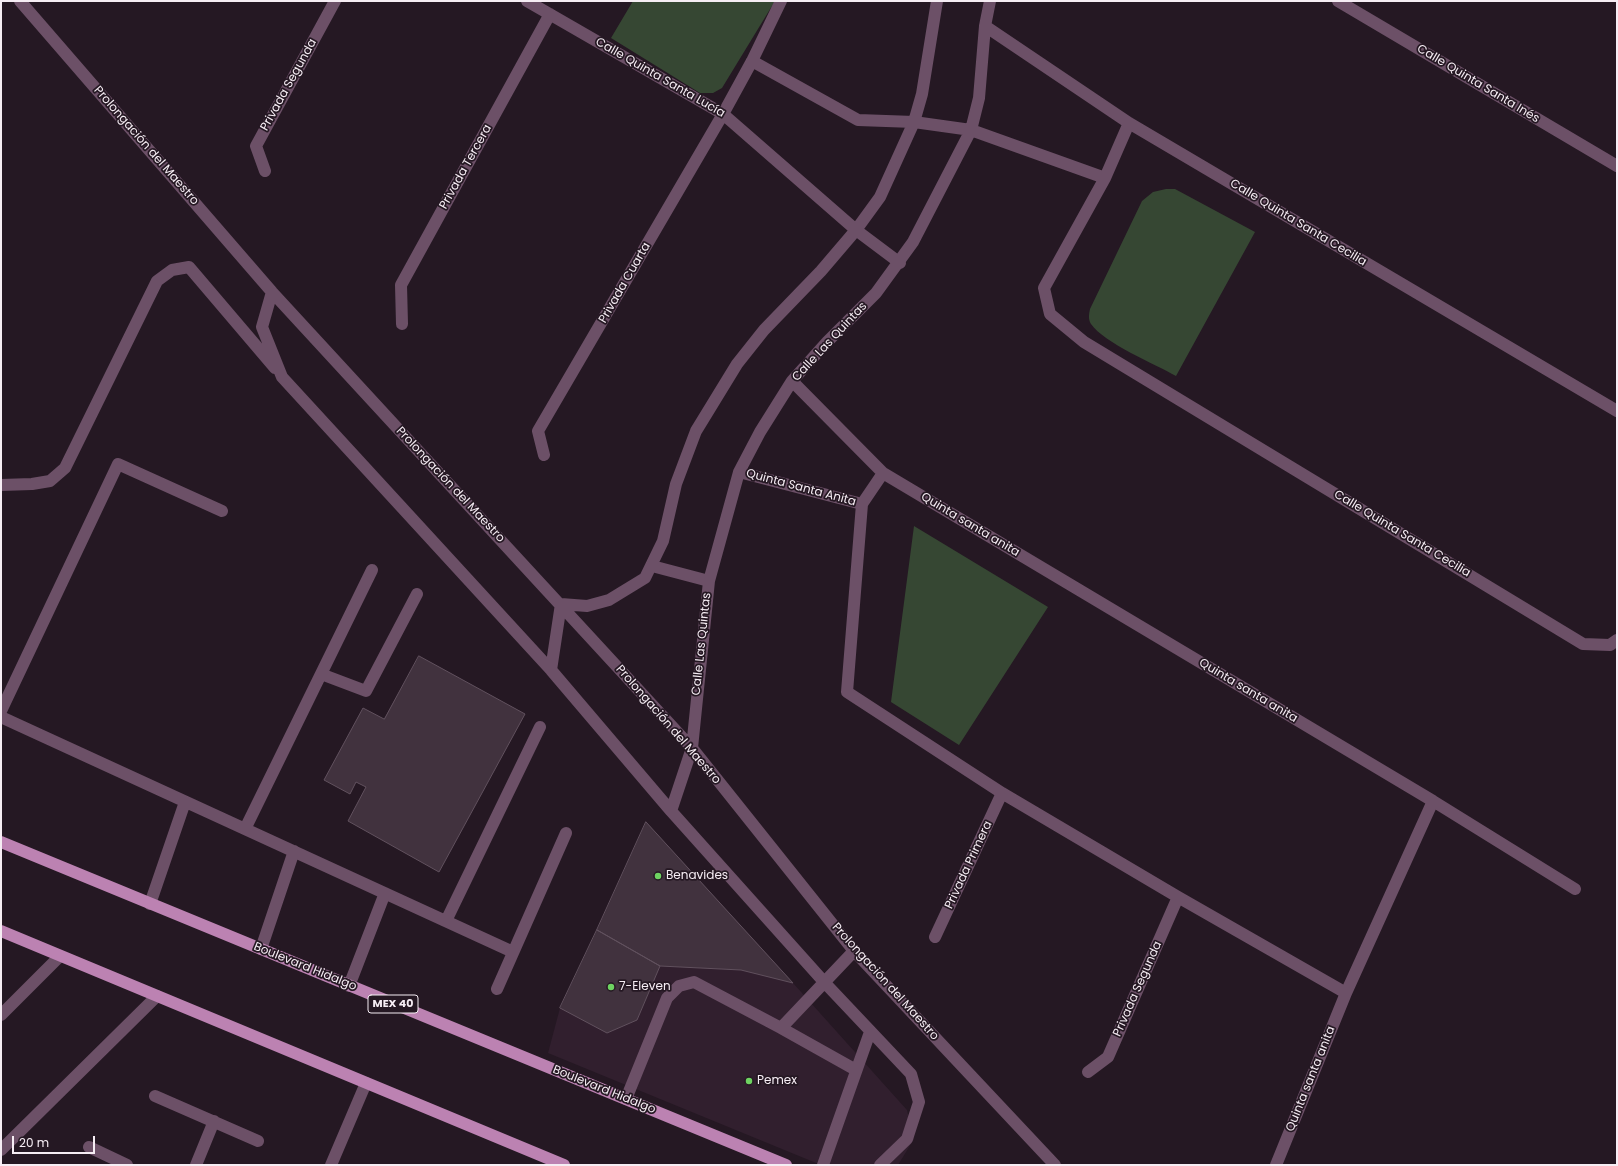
<!DOCTYPE html>
<html>
<head>
<meta charset="utf-8">
<style>
  body { margin:0 }
  #map { position:relative; width:1618px; height:1166px; overflow:hidden; background:#251823; font-family:Poppins,sans-serif }
  canvas { display:block }
  .frame { position:absolute; inset:0; border:2px solid #f6edf4; pointer-events:none }
  .scale { position:absolute; left:12px; top:1136px; width:83px; height:18px; box-sizing:border-box; border:2px solid #f6edf4; border-top:0; padding-left:5px; font-size:12px; line-height:14px; white-space:nowrap; color:#f6edf4; -webkit-text-stroke:3px #251823; paint-order:stroke }
</style>
</head>
<body>
<div id="map">
<canvas width="1618" height="1166"></canvas>
<div class="frame"></div>
<div class="scale">20 m</div>
</div>
<script>
const ctx = document.querySelector('canvas').getContext('2d');
ctx.lineJoin = 'round';
function fillPath(path, color) { ctx.fillStyle = color; ctx.fill(path, 'evenodd'); }
function stroke(path, color, width, dash) { ctx.strokeStyle = color; ctx.lineWidth = width; ctx.lineCap = dash ? 'butt' : 'round'; ctx.setLineDash(dash || []); ctx.stroke(path); }
function drawText(font, color, halo, rows, align = 'center') {
  ctx.font = font + ' Poppins,sans-serif'; ctx.lineWidth = 3.5; ctx.setLineDash([]); ctx.textBaseline = 'middle'; ctx.strokeStyle = halo; ctx.fillStyle = color; for (const [text, x, y, turn = 0] of rows) {
    ctx.save(); ctx.translate(x, y); ctx.rotate((+turn || 0) * Math.PI / 180); ctx.textAlign = isNaN(turn) ? turn : align; if (halo) ctx.strokeText(text, 0, 0); ctx.fillText(text, 0, 0); ctx.restore();
  }
}
const built = new Path2D(`
  M660,966L741,970L793,983L907,1110L914,1139L898,1165H821L548,1053L560,1008L637,1020Z`);
const green = new Path2D(`
  M633,1H775L722,88L713,93H700L611,38Z
  M1166,189H1175L1255,232L1176,376C1155,364 1104,343 1091,324C1088,319 1089,314 1090,309L1142,201L1153,192Z
  M914,526L1048,607L959,745L891,702Z`);
const building = new Path2D(`
  M419,656L525,714L439,872L348,821L366,787L356,782L350,794L324,780L363,708L384,719Z
  M646,822L793,983L741,970L660,966L597,930Z
  M597,930L660,966L637,1020L607,1033L560,1008Z`);
const minor = new Path2D(`
  M20,1L272,292L692,748L854,951L1055,1165
  M527,1L723,114L856,230L900,263
  M1338,1L1617,166
  M985,26L1129,123L1617,411
  M752,61L858,120L914,122L971,130L1105,178
  M1129,123L1105,178L1044,288L1050,314L1084,342L1583,644L1610,645L1617,640
  M265,171L256,146L335,1
  M272,292L262,327L282,377L551,670L671,811L825,983L911,1074L919,1102L907,1139L880,1165
  M402,324L401,285L550,14
  M792,381L883,473L1433,801L1346,993L1276,1165
  M544,455L538,431L723,114L752,61L781,1
  M739,472L862,504
  M883,473L862,504L847,692L1002,793L1178,897L1346,993
  M1,485L32,484L50,481L65,468L157,281L172,270L189,267L275,368
  M652,566L709,581
  M551,670L561,604L587,606L609,600L645,578L663,541L676,484L696,431L737,364L764,330L821,271L856,230L880,197L914,122L922,94L937,1
  M321,674L366,691L417,594
  M1,711L118,464L222,511
  M1,717L513,952
  M1433,801L1575,889
  M671,811L692,748L709,581L739,472L760,432L792,381L827,342L876,293L913,242L971,130L979,98L985,26L990,1
  M245,829L372,570
  M150,904L185,802
  M446,921L540,727
  M935,937L1002,793
  M261,949L294,851
  M349,986L385,893
  M497,989L566,833
  M1,1015L60,956
  M781,1028L854,951
  M1088,1072L1108,1057L1178,897
  M155,1096L258,1141
  M626,1099L667,998L679,986L694,982L781,1028L856,1070
  M89,1147L127,1165
  M1,1150L157,996
  M196,1165L214,1121
  M331,1165L366,1083
  M823,1165L870,1032`);
const major = new Path2D(`
  M1,842L786,1165
  M1,931L564,1165`);
const markers = [
  [658,876,4,"#6ed361"],
  [611,987,4,"#6ed361"],
  [749,1081,4,"#6ed361"]
];
const shields = [
  [393,1004,50]
];
const shieldNames = [
  ["MEX 40",393,1004]
];
const streetNames = [
  ["Calle Quinta Santa Lucía",660,78,30],
  ["Calle Quinta Santa Inés",1478,84,31],
  ["Privada Segunda",289,85,-61],
  ["Prolongación del Maestro",146,146,49],
  ["Privada Tercera",466,167,-61],
  ["Calle Quinta Santa Cecilia",1298,223,31],
  ["Privada Cuarta",625,283,-60],
  ["Calle Las Quintas",830,342,-47],
  ["Prolongación del Maestro",450,485,47],
  ["Quinta Santa Anita",801,488,15],
  ["Quinta santa anita",970,525,31],
  ["Calle Quinta Santa Cecilia",1402,534,31],
  ["Calle Las Quintas",702,644,-84],
  ["Quinta santa anita",1248,691,31],
  ["Prolongación del Maestro",668,725,49],
  ["Privada Primera",969,865,-65],
  ["Boulevard Hidalgo",305,967,22],
  ["Prolongación del Maestro",885,982,48],
  ["Privada Segunda",1138,989,-66],
  ["Quinta santa anita",1311,1079,-68],
  ["Boulevard Hidalgo",604,1090,22]
];
const poiNames = [
  ["Benavides",666,876],
  ["7-Eleven",619,987],
  ["Pemex",757,1081]
];
fillPath(built, '#311f2e');
fillPath(green, '#364733');
fillPath(building, '#41323e');
stroke(building, '#61515e', 1);
stroke(minor, '#6c5067', 12);
stroke(major, '#bc82b2', 12);
for (const [x, y, r, color] of markers) { const dot = new Path2D(); dot.arc(x, y, r, 0, 2 * Math.PI); ctx.fillStyle = color; ctx.fill(dot); stroke(dot, '#251823', 1.5); }
for (const [x, y, w] of shields) { const box = new Path2D(); box.roundRect(x - w / 2, y - 9, w, 18, 3); ctx.fillStyle = '#251823'; ctx.fill(box); stroke(box, '#f6edf4', 1); }
drawText('bold 11px', '#f6edf4', null, shieldNames);
drawText('12px', '#f6edf4', '#251823', streetNames);
drawText('12px', '#f6edf4', '#251823', poiNames, 'left');
</script>
</body>
</html>
